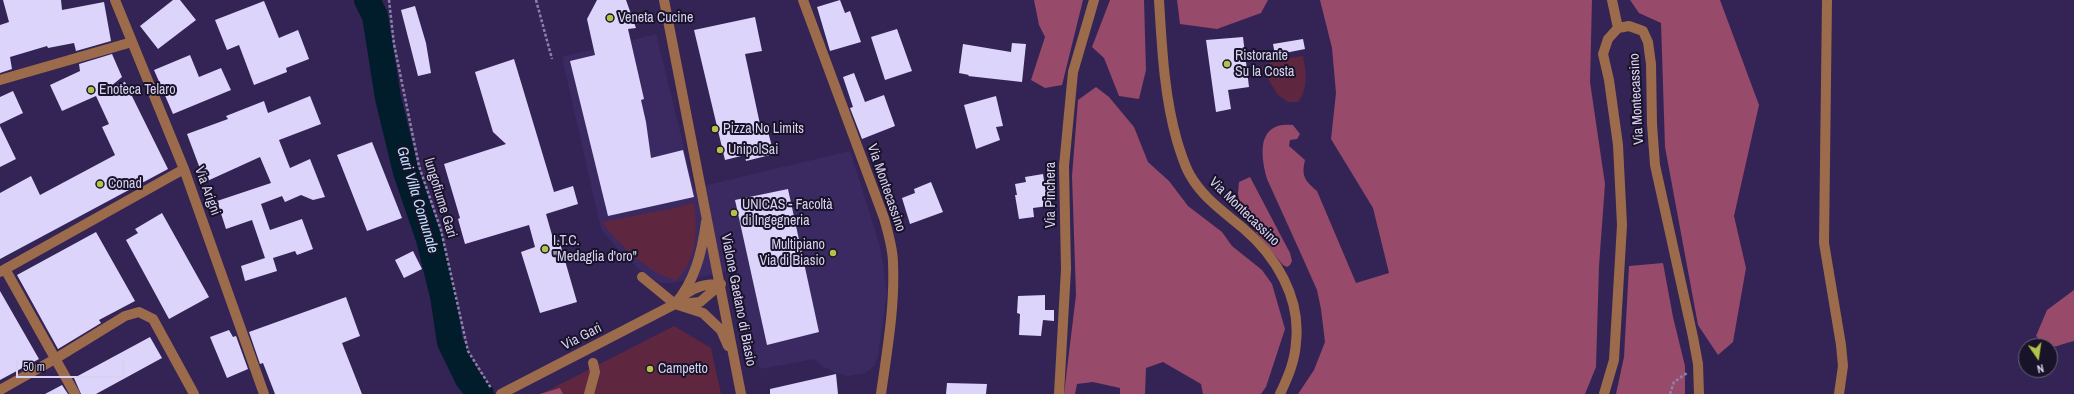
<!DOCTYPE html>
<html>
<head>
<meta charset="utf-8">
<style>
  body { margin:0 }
  #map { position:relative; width:2074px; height:394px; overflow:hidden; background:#332455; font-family:"Archivo Narrow",sans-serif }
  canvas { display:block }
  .north { position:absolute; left:2018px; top:338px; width:40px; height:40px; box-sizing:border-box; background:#191329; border:1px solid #655f79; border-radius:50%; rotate:167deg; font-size:11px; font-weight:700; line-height:16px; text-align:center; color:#d8d1f0 }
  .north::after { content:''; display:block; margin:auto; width:14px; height:18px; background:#b5c249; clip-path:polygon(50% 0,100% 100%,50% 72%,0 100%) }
  .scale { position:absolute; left:16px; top:360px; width:108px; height:18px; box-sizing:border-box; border:2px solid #d8d1f0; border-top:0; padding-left:5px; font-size:12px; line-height:14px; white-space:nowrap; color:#d8d1f0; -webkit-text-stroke:3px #191329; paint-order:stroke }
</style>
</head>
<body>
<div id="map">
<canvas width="2074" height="394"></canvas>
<div class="north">N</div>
<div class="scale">50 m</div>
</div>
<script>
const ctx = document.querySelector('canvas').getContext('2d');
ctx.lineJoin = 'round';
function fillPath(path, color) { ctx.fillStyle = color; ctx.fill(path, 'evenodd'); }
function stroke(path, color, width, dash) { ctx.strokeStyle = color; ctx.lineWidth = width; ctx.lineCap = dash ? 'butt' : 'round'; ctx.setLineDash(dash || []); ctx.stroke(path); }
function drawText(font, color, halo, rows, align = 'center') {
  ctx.font = font + ' "Archivo Narrow",sans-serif'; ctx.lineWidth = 4; ctx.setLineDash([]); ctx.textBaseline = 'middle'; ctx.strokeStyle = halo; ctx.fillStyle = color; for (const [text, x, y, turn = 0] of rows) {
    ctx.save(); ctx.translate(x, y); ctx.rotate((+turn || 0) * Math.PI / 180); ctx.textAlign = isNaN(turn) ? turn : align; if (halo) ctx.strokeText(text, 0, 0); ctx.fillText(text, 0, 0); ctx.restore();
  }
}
const built = new Path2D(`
  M656,34L694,188L850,151L880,246L887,292L878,357L874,366L865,373L848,376L839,374L822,366L815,359L760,369L736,269L673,283H660L641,271L617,248L601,229L562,57Z`);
const green = new Path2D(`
  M1303,56C1306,72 1309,88 1298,102H1288L1278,95L1261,68L1275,60Z
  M694,203C698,230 697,259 677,280C653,278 616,242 602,222L665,210Z
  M674,326L711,348L721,394H541Z`);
const forest = new Path2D(`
  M1034,0H1083L1062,85L1045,88L1031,80L1045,37L1039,25Z
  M1110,0H1144L1146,70L1139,99L1119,96L1104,58L1092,47Z
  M1177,0H1268L1261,13L1217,29L1180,24Z
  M1320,0H1592L1590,82L1605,184L1599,266L1596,367L1585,394H1298L1314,370L1325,342L1321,309L1317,290L1301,254L1267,179C1260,154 1257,121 1293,125L1300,134L1297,139L1290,140L1289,146L1305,160C1301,176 1305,181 1317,191L1356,283L1389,273L1373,208L1331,139L1336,93L1332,48Z
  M1630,0H1720L1759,105L1734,216L1746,268L1733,342L1718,355L1698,325L1665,147L1661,23L1639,13Z
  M1096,87L1109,97L1134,127L1148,162L1169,181L1188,206L1222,232L1232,246L1262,270L1272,284L1285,329L1266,387L1261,394H1203L1201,384L1163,362L1146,368L1145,394H1120V388L1093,382L1077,384L1075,394H1064L1076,295L1072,176L1078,100Z
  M1250,177L1290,253L1292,261L1290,265L1287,267L1283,265L1242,215L1238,194L1239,182Z
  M1663,263L1673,317L1685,366V394H1616L1624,357L1629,266Z
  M2074,290V341C2053,346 2051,353 2036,336L2047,310Z
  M560,388L563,394H540Z`);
const river = new Path2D(`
  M367,0L375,16L388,98L406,172L429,239L443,296L450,342L468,379L481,394`);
const building = new Path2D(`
  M3,0H61L62,10L104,2L111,41L76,51L74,43L48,48L47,46L10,57L12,69L0,73V25L9,22Z
  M173,0H180L196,20L158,49L140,26Z
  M597,0H626L636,28L628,29L644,99L641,100L646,122L651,158L683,150L694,197L608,216L570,61L595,55L587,19Z
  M840,0L845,13L850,11L861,42L830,51L817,7Z
  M264,1L279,38L298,30L309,59L286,68L287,72L254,85L239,45L227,50L215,20Z
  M415,6L426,43L431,73L418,76L401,10Z
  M755,17L762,51L745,54L761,129L767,128L774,154L746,161L745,155L725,160L694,30Z
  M897,29L912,71L885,80L871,37Z
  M1243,37L1249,87L1228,90L1231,109L1216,112L1206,40Z
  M1303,39L1305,49L1275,55L1273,44Z
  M1012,43L1026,44L1022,82L968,76L969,75L959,73L963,44L1011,52Z
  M112,54L122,77L110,87L125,82L168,169L0,259V193L31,176L40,195L115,155L102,127L109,124L96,96L62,111L50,85L80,71L79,64Z
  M190,55L199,77L221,68L231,90L173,114L154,70Z
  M514,59L554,192L573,186L578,204L546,214L554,242L559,240L577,302L540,313L521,252L535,247L529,225L465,244L458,219L460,218L444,164L506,144L493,132L475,72Z
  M854,73L865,102L884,95L895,126L862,139L850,108L853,107L843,77Z
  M13,91L23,113L0,124V97Z
  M310,96L321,124L279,140L290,168L310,159L325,197L313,200L301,195L285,202L282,196L261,204L270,230L302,219L313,249L297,255L295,251L273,258L277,271L245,281L241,266L265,258L252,220L226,229L217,201L271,183L260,157L205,182L187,134L228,119L226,116L264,101L268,113Z
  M996,96L1003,126L996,127L1000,140L976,149L964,105Z
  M0,126L16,159L0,167Z
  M372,142L402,218L367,231L337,155Z
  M1043,174L1048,206L1033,208L1034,217L1019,219L1015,195H1017L1015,184L1026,182L1025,177Z
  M931,182L943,212L910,224L902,198L915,193L914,189Z
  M788,189L819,332L767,345L735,200Z
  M162,213L209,297L169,319L126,240L138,233L135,229Z
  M96,232L135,301L99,320L101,323L58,349L17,275Z
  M413,251L422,269L404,278L395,260Z
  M0,291L39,359L0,380Z
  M1045,295V310H1054V321L1043,320L1041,336L1019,335L1020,314L1017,313L1018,296Z
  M346,297L360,336L342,343L362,394H275L263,363L260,364L249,332Z
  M229,330L233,337L236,336L248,369L227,378L210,337Z
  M150,337L162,358L96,394H81L74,378Z
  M836,374L838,394H770V389Z
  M947,383L987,384L986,394H946Z
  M62,385L68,394H45Z`);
const path = new Path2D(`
  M389,0L394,44L419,166L441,230L468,351L491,388
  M536,0L552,59
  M1670,394L1674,382L1687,373`);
const minor = new Path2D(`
  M115,0L184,169L264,394
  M664,0L741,394
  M803,0L884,218C888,233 893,248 893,263C895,307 887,351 881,394
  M1159,0C1162,48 1164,95 1177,141C1181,153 1184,165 1190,175C1203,198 1224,212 1243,228C1276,256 1301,298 1296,342C1295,361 1288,377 1280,394
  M1612,0L1618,28
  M1827,0L1824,243L1841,345L1843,366L1839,394
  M0,80L132,42
  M5,269L75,394
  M0,272L184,169
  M642,277L675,304L703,313L721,330L728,346
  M684,295C696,286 706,284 721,284
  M681,304L700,302L721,284
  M0,390L55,359L125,316L139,312L153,319L194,394
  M501,394L675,304C695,281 702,252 706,222
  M589,394L595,372L593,363
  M1059,394L1066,269L1064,166L1073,72L1094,0
  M1604,394L1614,360L1622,225L1618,145L1609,80L1603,54L1608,39L1618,28L1629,26L1643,31L1648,42L1651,64L1652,124L1655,165L1693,337L1698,364L1699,394`);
const markers = [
  [610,18,4,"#b5c249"],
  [1227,64,4,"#b5c249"],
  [91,90,4,"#b5c249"],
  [715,129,4,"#b5c249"],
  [720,150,4,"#b5c249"],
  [100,184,4,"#b5c249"],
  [734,213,4,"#b5c249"],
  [545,249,4,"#b5c249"],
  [833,253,4,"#b5c249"],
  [650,369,4,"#b5c249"]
];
const poiNames = [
  ["Veneta Cucine",618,18],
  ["Ristorante",1235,56],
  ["Su la Costa",1235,72],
  ["Enoteca Telaro",99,90],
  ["Pizza No Limits",723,129],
  ["UnipolSai",728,150],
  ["Conad",108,184],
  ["UNICAS - Facoltà",742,205],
  ["di Ingegneria",742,221],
  ["I.T.C.",553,241],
  ["\"Medaglia d'oro\"",553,257],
  ["Multipiano",825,245,"right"],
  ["Via di Biasio",825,261,"right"],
  ["Campetto",658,369]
];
const streetNames = [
  ["Via Montecassino",1637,99,-93],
  ["Via Montecassino",886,188,71],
  ["Via Arigni",207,191,70],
  ["Via Pinchera",1051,195,-90],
  ["lungofiume Gari",440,198,73],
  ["Via Montecassino",1244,212,44],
  ["Vialone Gaetano di Biasio",738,300,79],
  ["Via Gari",582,337,-27]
];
const waterNames = [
  ["Gari Villa Comunale",417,200,73]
];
fillPath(built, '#3b2962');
fillPath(green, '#5e263f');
fillPath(forest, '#974a6a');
stroke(river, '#011c2b', 26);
fillPath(building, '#dcd4fa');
stroke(path, '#8c81a8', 2.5, [3, 2]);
stroke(minor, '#9b6b4b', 10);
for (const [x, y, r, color] of markers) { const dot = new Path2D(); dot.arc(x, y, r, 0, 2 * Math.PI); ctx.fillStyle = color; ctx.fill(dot); stroke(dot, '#191329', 1.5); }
drawText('14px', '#d8d1f0', '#191329', poiNames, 'left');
drawText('14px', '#d8d1f0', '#191329', streetNames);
drawText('italic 15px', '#bae4fe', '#191329', waterNames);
</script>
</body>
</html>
